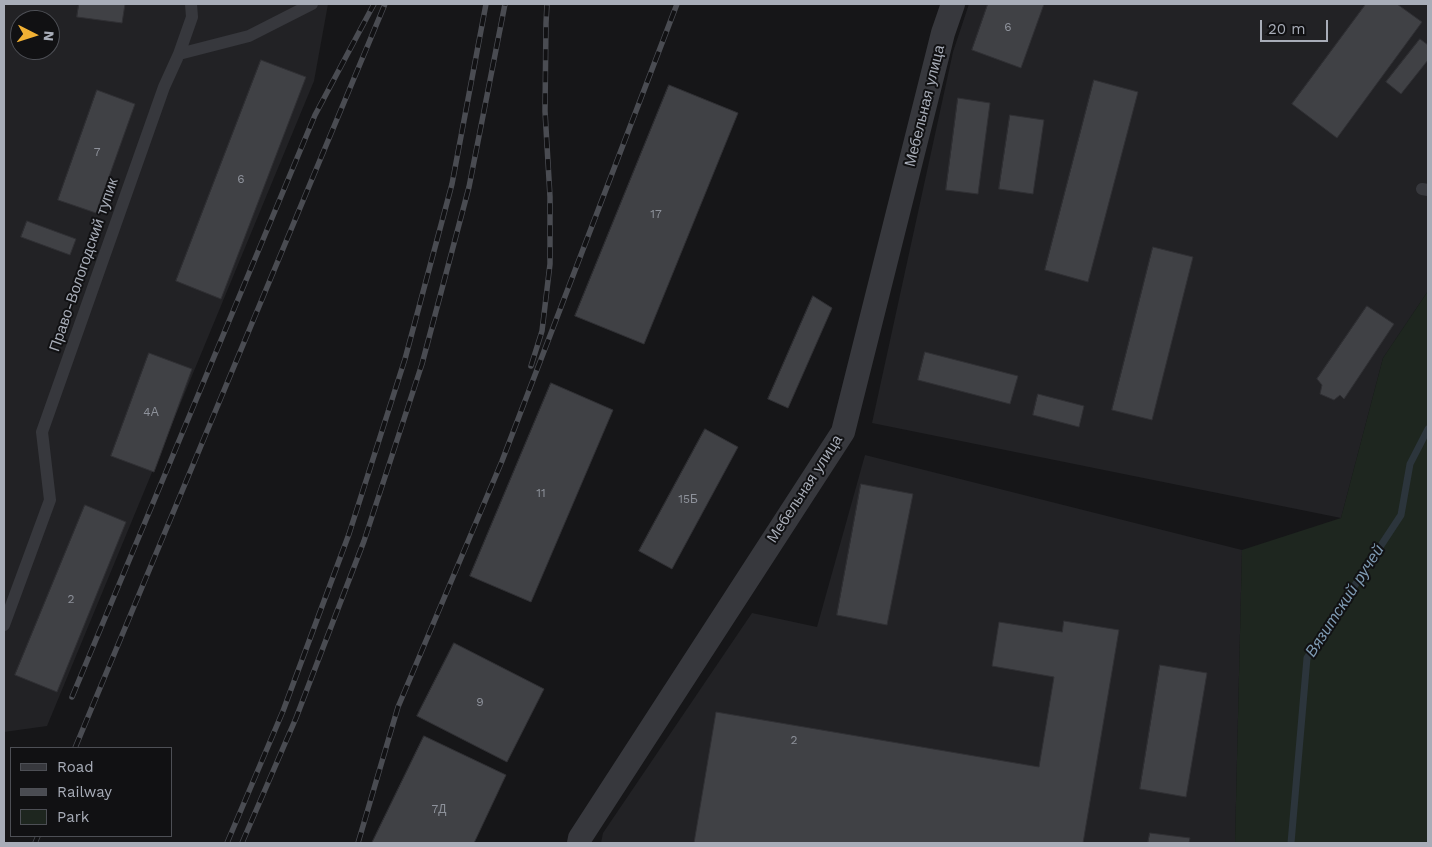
<!DOCTYPE html>
<html>
<head>
<meta charset="utf-8">
<style>
  body { margin:0 }
  #map { position:relative; width:1432px; height:847px; overflow:hidden; background:#161618; font-family:"Work Sans",sans-serif }
  canvas { display:block }
  .frame { position:absolute; inset:0; border:5px solid #a8adb8; pointer-events:none }
  .legend { position:absolute; left:10px; top:747px; width:162px; height:90px; box-sizing:border-box; background:#111113; border:1px solid #4d4f55; margin:0; padding:6px 9px; list-style:none; font-size:15px; color:#a8adb8 }
  .legend li { display:flex; align-items:center; gap:10px; height:25px }
  .legend b { width:25px; border:1px solid #4d4f55 }
  .north { position:absolute; left:10px; top:10px; width:50px; height:50px; box-sizing:border-box; background:#111113; border:1px solid #4d4f55; border-radius:50%; rotate:95deg; font-size:14px; font-weight:700; line-height:20px; text-align:center; color:#a8adb8 }
  .north::after { content:''; display:block; margin:auto; width:18px; height:22px; background:#f2b134; clip-path:polygon(50% 0,100% 100%,50% 72%,0 100%) }
  .scale { position:absolute; left:1260px; top:20px; width:68px; height:22px; box-sizing:border-box; border:2px solid #a8adb8; border-top:0; padding-left:6px; font-size:15px; line-height:18px; white-space:nowrap; color:#a8adb8; -webkit-text-stroke:4px #111113; paint-order:stroke }
</style>
</head>
<body>
<div id="map">
<canvas width="1432" height="847"></canvas>
<div class="frame"></div>
<ul class="legend">
<li><b style="height:6px;background:#37383d"></b>Road</li>
<li><b style="height:6px;background:#4a4c52"></b>Railway</li>
<li><b style="height:14px;background:#1e261f"></b>Park</li>
</ul>
<div class="north">N</div>
<div class="scale">20 m</div>
</div>
<script>
const ctx = document.querySelector('canvas').getContext('2d');
ctx.lineJoin = 'round';
function fillPath(path, color) { ctx.fillStyle = color; ctx.fill(path, 'evenodd'); }
function stroke(path, color, width, dash) { ctx.strokeStyle = color; ctx.lineWidth = width; ctx.lineCap = dash ? 'butt' : 'round'; ctx.setLineDash(dash || []); ctx.stroke(path); }
function drawText(font, color, halo, rows, align = 'center') {
  ctx.font = font + ' "Work Sans",sans-serif'; ctx.lineWidth = 4; ctx.setLineDash([]); ctx.textBaseline = 'middle'; ctx.strokeStyle = halo; ctx.fillStyle = color; for (const [text, x, y, turn = 0] of rows) {
    ctx.save(); ctx.translate(x, y); ctx.rotate((+turn || 0) * Math.PI / 180); ctx.textAlign = isNaN(turn) ? turn : align; if (halo) ctx.strokeText(text, 0, 0); ctx.fillText(text, 0, 0); ctx.restore();
  }
}
const built = new Path2D(`
  M4,4H328L314,81L47,726L4,732ZM20,20H50V50H20Z
  M969,4H1428V291L1383,358L1341,518L872,423L953,52Z
  M865,455L1242,550L1235,843H601L603,833L752,613L817,627Z`);
const green = new Path2D(`
  M1428,291V843H1235L1242,550L1341,518L1383,358Z`);
const stream = new Path2D(`
  M1291,843L1307,658L1401,515L1410,464L1428,429`);
const building = new Path2D(`
  M79,4H125L122,23L77,17Z
  M988,4H1044L1021,68L972,50Z
  M1366,4H1397L1422,22L1337,138L1292,104Z
  M1420,39L1428,45V60L1401,94L1386,82Z
  M261,60L306,77L221,299L176,281Z
  M1094,80L1138,92L1088,282L1045,270Z
  M669,85L738,113L644,344L575,316Z
  M97,90L135,104L96,213L58,200Z
  M958,98L990,103L978,194L946,190Z
  M1010,115L1044,120L1033,194L999,189Z
  M27,221L76,239L70,255L21,237Z
  M1153,247L1193,257L1152,420L1112,410Z
  M813,296L832,308L788,408L768,399Z
  M1367,306L1394,324L1344,399L1340,395L1334,400L1320,394L1322,385L1317,379Z
  M925,352L1018,376L1010,404L918,380Z
  M149,353L192,369L154,472L111,456Z
  M551,383L613,410L531,602L470,576Z
  M1038,394L1084,406L1079,427L1033,415Z
  M705,429L738,447L672,569L639,551Z
  M861,484L913,494L887,625L837,615Z
  M85,505L126,522L57,692L15,675Z
  M1064,621L1119,630L1083,843H694L716,712L1039,767L1054,677L992,666L999,622L1062,632Z
  M454,643L544,689L507,762L417,716Z
  M1160,665L1207,673L1186,797L1140,789Z
  M424,736L506,775L474,843H372Z
  M1150,833L1190,838L1189,843H1148Z`);
const lane = new Path2D(`
  M179,54L192,17L191,4
  M1422,189L1428,190
  M4,625L50,500L42,432L164,87L179,54L249,36L312,4`);
const street = new Path2D(`
  M579,843L580,838L843,432L943,33L953,4`);
const rail = new Path2D(`
  M531,366L542,331L550,264V197L545,111L546,23L547,4
  M72,697L315,115L374,4
  M75,748L385,4
  M35,843L38,836
  M227,843L283,711L349,534L405,359L452,184L486,4
  M242,843L296,718L364,541L422,364L469,187L505,4
  M358,843L398,707L502,461L677,4`);
const numberNames = [
  ["6",1008,27],
  ["7",97,152],
  ["6",241,179],
  ["17",656,214],
  ["4А",151,412],
  ["11",541,493],
  ["15Б",688,499],
  ["2",71,599],
  ["9",480,702],
  ["2",794,740],
  ["7Д",439,809]
];
const streetNames = [
  ["Мебельная улица",925,106,-76],
  ["Право-Вологодский тупик",84,265,-71],
  ["Мебельная улица",805,489,-57]
];
const waterNames = [
  ["Вязитский ручей",1345,601,-57]
];
fillPath(built, '#222225');
fillPath(green, '#1e261f');
stroke(stream, '#2c353c', 7);
fillPath(building, '#404145');
stroke(building, '#303034', 1);
stroke(lane, '#37383d', 12);
stroke(street, '#37383d', 24);
stroke(rail, '#4a4c52', 5.5);
stroke(rail, '#111113', 4, [11]);
drawText('12px', '#8e929b', null, numberNames);
drawText('15px', '#a8adb8', '#111113', streetNames);
drawText('italic 16px', '#7f9bb3', '#111113', waterNames);
</script>
</body>
</html>
